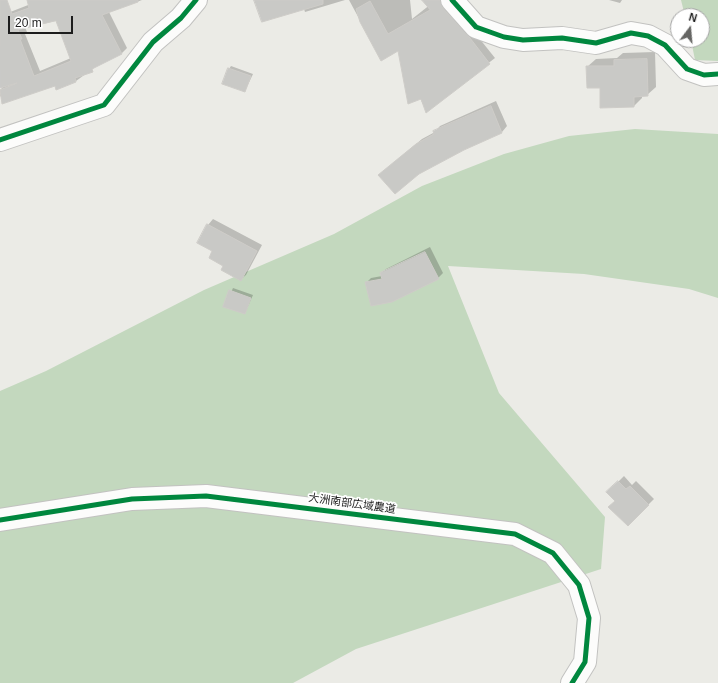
<!DOCTYPE html>
<html>
<head>
<meta charset="utf-8">
<style>
  body { margin:0 }
  #map { position:relative; width:718px; height:683px; overflow:hidden; background:#ebebe6; font-family:Arial,sans-serif }
  canvas { display:block }
  .north { position:absolute; left:670px; top:8px; width:40px; height:40px; box-sizing:border-box; background:#fff; border:1px solid #a5a5a5; border-radius:50%; rotate:16deg; font-size:11px; font-weight:700; line-height:16px; text-align:center; color:#1d1d1d }
  .north::after { content:''; display:block; margin:auto; width:14px; height:18px; background:#656563; clip-path:polygon(50% 0,100% 100%,50% 72%,0 100%) }
  .scale { position:absolute; left:8px; top:16px; width:65px; height:18px; box-sizing:border-box; border:2px solid #1d1d1d; border-top:0; padding-left:5px; font-size:12px; line-height:14px; white-space:nowrap; color:#1d1d1d; -webkit-text-stroke:3px #fff; paint-order:stroke }
</style>
</head>
<body>
<div id="map">
<canvas width="718" height="683"></canvas>
<div class="north">N</div>
<div class="scale">20 m</div>
</div>
<script>
const ctx = document.querySelector('canvas').getContext('2d');
ctx.lineJoin = 'round';
function fillPath(path, color) { ctx.fillStyle = color; ctx.fill(path, 'evenodd'); }
function stroke(path, color, width, dash) { ctx.strokeStyle = color; ctx.lineWidth = width; ctx.lineCap = dash ? 'butt' : 'round'; ctx.setLineDash(dash || []); ctx.stroke(path); }
function drawText(font, color, halo, rows, align = 'center') {
  ctx.font = font + ' Arial,"Noto Sans JP",sans-serif'; ctx.lineWidth = 3.5; ctx.setLineDash([]); ctx.textBaseline = 'middle'; ctx.strokeStyle = halo; ctx.fillStyle = color; for (const [text, x, y, turn = 0] of rows) {
    ctx.save(); ctx.translate(x, y); ctx.rotate((+turn || 0) * Math.PI / 180); ctx.textAlign = isNaN(turn) ? turn : align; if (halo) ctx.strokeText(text, 0, 0); ctx.fillText(text, 0, 0); ctx.restore();
  }
}
const forest = new Path2D(`
  M681,0H718V61L695,60L691,40H702V16H685Z
  M635,129L718,134V298L689,289L584,274L448,266L499,393L605,517L601,569L356,649L293,683H0V391L46,371L204,290L334,234L422,186L504,154L569,136Z`);
const shadow = new Path2D(`
  M41,0H142L109,12L127,48L122,53L98,65L76,81L55,85L3,102L0,95V90L4,86L0,87V16ZM57,20L71,58L40,71L25,34L27,32L25,27Z
  M255,0H345L305,12L304,9Z
  M349,0H410L412,19L431,4L443,7L447,2L475,33L495,58L426,111L398,50L381,59Z
  M609,0H622L620,3Z
  M655,52L656,87L647,95H642V98L634,106L601,87L587,67L596,59L617,58L623,53Z
  M231,66L253,74L245,91L229,69Z
  M496,101L507,126L502,132L463,149L385,170L422,139L435,132L440,126Z
  M213,219L262,245L246,275L240,280L225,265L214,250L199,242L208,225Z
  M430,247L443,273L438,278L366,283L371,278L382,276L381,274L386,269Z
  M233,288L253,295L245,313L225,306Z
  M624,476L632,485L636,481L654,499L628,525L616,501L608,492Z`);
const building = new Path2D(`
  M0,0H7L12,14L29,8L27,0H138V2L102,15L122,54L92,69L93,72L75,78L76,82L56,90L55,86L2,104L0,90L17,83L0,88ZM56,21L71,61L34,76L20,39H22L18,30Z
  M254,0H323V4L262,22Z
  M422,0H440L443,8L470,38L490,64L426,113L421,99L408,104L398,51L381,61L360,22L356,9L370,1L388,34L430,10Z
  M647,59L648,96L634,97V107L600,108V88H587L586,66H614V60Z
  M228,68L251,76L245,92L222,84Z
  M491,106L502,133L464,150L419,174L395,194L378,175L416,144L434,134L433,131Z
  M207,224L257,251L241,281L221,270L223,266L209,258L212,251L197,243Z
  M425,252L439,279L392,302L371,306L365,282L382,279L380,273Z
  M229,290L251,298L245,314L223,307Z
  M618,481L626,489L630,486L649,505L628,526L608,507L615,501L606,492Z`);
const minor = new Path2D(`
  M452,0L476,27L504,37L523,40L562,38L596,43L631,33L648,36L665,45L687,69L704,75L718,74
  M0,140L104,105L153,42L181,18L196,0
  M0,520L132,499L206,496L515,534L553,553L579,585L589,618L585,662L572,683`);
const cycleway = new Path2D(`
  M452,0L476,27L504,37L523,40L562,38L596,43L631,33L648,36L665,45L687,69L704,75L718,74
  M0,140L104,105L153,42L181,18L196,0
  M0,520L132,499L206,496L515,534L553,553L579,585L589,618L585,662L572,683`);
const streetNames = [
  ["大洲南部広域農道",352,504,8]
];
fillPath(forest, '#c3d8be');
fillPath(shadow, '#0003');
fillPath(building, '#c9c9c6');
stroke(building, '#ceccc8', 1);
stroke(minor, '#c2c2c0', 24);
stroke(minor, '#fcfcfb', 22);
stroke(cycleway, '#00873e', 5);
drawText('11px', '#1d1d1d', '#fff', streetNames);
</script>
</body>
</html>
